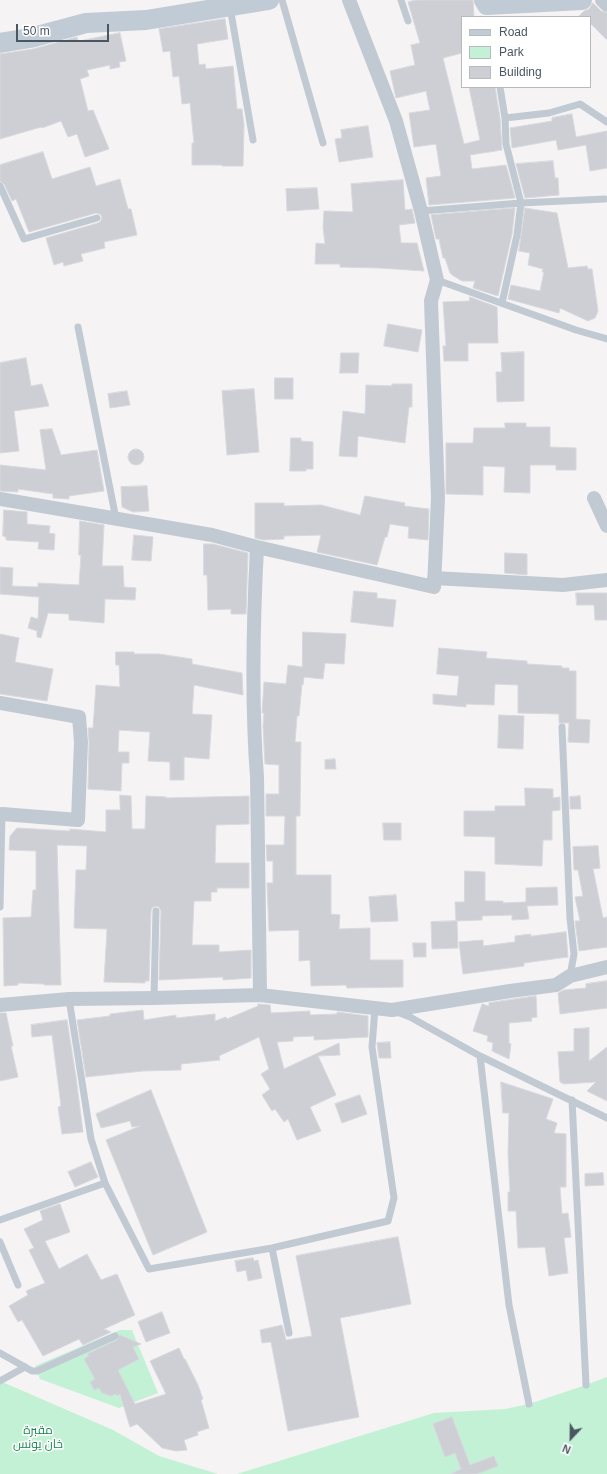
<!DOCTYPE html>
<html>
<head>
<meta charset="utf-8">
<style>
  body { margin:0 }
  #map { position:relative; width:607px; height:1474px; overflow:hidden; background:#f5f3f3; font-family:Arial,sans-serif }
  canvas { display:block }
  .legend { position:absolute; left:461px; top:16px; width:130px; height:72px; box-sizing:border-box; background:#fff; border:1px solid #b7bbc0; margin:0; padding:5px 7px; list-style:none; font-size:12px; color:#4a5661 }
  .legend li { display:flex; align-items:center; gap:8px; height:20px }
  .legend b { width:20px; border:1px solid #b7bbc0 }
  .north { position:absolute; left:551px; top:1418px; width:40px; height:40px; -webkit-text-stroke:3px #fff; paint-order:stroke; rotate:202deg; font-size:11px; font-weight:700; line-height:16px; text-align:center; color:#4a5661 }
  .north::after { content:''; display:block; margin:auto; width:14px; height:18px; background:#4a5661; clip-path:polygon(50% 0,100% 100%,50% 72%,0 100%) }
  .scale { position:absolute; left:16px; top:24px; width:93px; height:18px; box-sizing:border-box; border:2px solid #4a5661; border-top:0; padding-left:5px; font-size:12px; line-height:14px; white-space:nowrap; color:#4a5661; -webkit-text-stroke:3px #fff; paint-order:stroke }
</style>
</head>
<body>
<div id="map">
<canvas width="607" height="1474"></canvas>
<ul class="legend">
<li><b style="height:5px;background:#c1cbd6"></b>Road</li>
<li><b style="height:11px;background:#c3f1d5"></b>Park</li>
<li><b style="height:11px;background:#cdcfd5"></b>Building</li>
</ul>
<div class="north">N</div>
<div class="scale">50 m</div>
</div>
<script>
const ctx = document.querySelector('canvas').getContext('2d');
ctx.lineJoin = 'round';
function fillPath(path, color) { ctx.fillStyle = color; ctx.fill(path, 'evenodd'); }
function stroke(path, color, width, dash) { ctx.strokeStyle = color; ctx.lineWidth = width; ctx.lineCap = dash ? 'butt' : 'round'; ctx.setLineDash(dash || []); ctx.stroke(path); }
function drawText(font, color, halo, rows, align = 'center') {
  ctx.font = font + ' Arial,Cairo,sans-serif'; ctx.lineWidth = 3; ctx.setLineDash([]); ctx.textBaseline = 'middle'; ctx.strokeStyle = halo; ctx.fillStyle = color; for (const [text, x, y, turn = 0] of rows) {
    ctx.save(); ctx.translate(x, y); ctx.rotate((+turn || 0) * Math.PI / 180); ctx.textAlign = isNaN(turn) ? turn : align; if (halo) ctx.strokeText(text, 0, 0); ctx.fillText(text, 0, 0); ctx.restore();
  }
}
const green = new Path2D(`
  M120,1330H132L158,1393L119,1408L40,1379L35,1366Z
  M607,1377V1474H237L434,1413L505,1409L529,1404L586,1385Z
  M0,1381L113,1430L159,1456L218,1474H0Z`);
const building = new Path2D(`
  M417,0H473L474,17H462V53L443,58L464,144L480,140L469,87H495L500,118L502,150L470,155L472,169L506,165L515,198L429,205L426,178L441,176L436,144L414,147L409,113L430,110L426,91L396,98L390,71L415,65L411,45L420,43L408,2Z
  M593,3L601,11L607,13V40L590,23V17H578L584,11L589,9Z
  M225,19L228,39L197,44L199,65L205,64L206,69L233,66L237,109H242L244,125L243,166H222V165H192V143H194L190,103L182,104L179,76L173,77L170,51L163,52L159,29Z
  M120,33L126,61L119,62L120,67L110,69V65L87,70L89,76L80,79L88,111L93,110L109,149L85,157L77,134L68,137L61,121L42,128L41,127L0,139V54L33,49L77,37L78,41Z
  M572,114L576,137L607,131V168L590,171L586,145L558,150L556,140L512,148L510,128L552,121V118Z
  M368,126L373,157L339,162L335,139L342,138L341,130Z
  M43,152L52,179L90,167L96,186L120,179L128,209H131L137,235L104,242L105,248L81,254L83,261L64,266L63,262L54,265L46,238L98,223L101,221L102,217L100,214L96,213L29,232L16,199L12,201L4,184L0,181V165Z
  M553,161L555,178H558L559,195L525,198L516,164Z
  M403,180L405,210L412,209L415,223L399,225L401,243H417L424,271L379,268L340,267V264H315L316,243L325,244L323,227L324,211L353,212L351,184Z
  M317,188L319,209L287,211L286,189Z
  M515,208L512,234L498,296L473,288L475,281H462L452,275L450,273L445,258H443L439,239H436L431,215Z
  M525,208L557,213L568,268L587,266L588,269H592L598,311L595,318L588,321L560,308L559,313L508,299L511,285L540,291L544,272H542L543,269L528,265L530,253L519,251Z
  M470,297L497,307L498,343H468V361H444L443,346H446L443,302L469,301Z
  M388,324L422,330L418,352L384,346Z
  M524,352V401L497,402L496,372H502L501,353Z
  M341,353H359L358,373H340Z
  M26,358L31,386L42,384L49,406L14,411L19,451L0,453V363Z
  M275,378H293V399H275Z
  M392,384H412V407H409L405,443L358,436L357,457L339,456L343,411L365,414L366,385L392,386Z
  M254,389L259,452L227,455L222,391Z
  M127,391L130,405L110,408L108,394Z
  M505,423H526V427H550V447L576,448V470H556V465H530V493L504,492L505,467L483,466V495L446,494V443H473L474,428H505Z
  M52,429L61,455L97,450L104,491L69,496V499L53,498V494L18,489V492L0,491V465L46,470L40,430Z
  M291,438H301V441L313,442V469H306V471H290Z
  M128 457a8 8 0 1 1 16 0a8 8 0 1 1-16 0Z
  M147,486L149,511L133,512L122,507L121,487Z
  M365,496L405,503L404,506L429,509L428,540L408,538L409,527L390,524L387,537H385L377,565L317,552L321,535L284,536V539L263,540L255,538V503H284V506L321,505L360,515Z
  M4,510L27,512V524L50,526L49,533L55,534L54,550L38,549L39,542L6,540V537L3,536Z
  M80,521L104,525L102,566H123L124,587L136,588L135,600L105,599L104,623L69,620V614L48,613L41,638L37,637V631L28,628L31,617L38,619L39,597L0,594V567L13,568L12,586L38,587V583L79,585L81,555H79Z
  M134,535L153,537L151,561L132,560Z
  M204,544H213L248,553L246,614H231V609L208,610L207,575H204Z
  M505,553L527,554V575L505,573Z
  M354,591L377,593V598L396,600L393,627L351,622Z
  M576,593H607V620H595L594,605H577Z
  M303,632L346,634L344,664L325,663L323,679L304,677L303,685L302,684L299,716H297L295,742H301L300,816H296V875H331V914L340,915L339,929L370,928V960H403V987L347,988L346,985L311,986L310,960L299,961V930L269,931L267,883H273V861H267L266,845H284L285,816H266V794H279V765L265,764L263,726L264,713H262L264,682L286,684L288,665L302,667Z
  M0,634L19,638L15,662L53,669L47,701L0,694Z
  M439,648L487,652L486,658L527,661V664L562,666V668H569V671H576V719L590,720L589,743L568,742L569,723H559V714L518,713V685L495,684L494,705L466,704V707L433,704V694L457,696L459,676L437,674Z
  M116,652H134V654H159L192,659V664L242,673L243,695L194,685L192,714L212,715L209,759L184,757V780H170V762L148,761L150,732L119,730L118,752H129V763H122L121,791L88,789L89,742L88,728H93L96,685L120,687L119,665H116Z
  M499,715L524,716L523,749L498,748Z
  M335,759L336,769H325V760Z
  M525,788L553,789V798L560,797V810L552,811V840H543L542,866L495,864V837L464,836V811H495V806H525Z
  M120,795L131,796L132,829H145L146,796L166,797V798L249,796V824L216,825L215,863H249V888H217V892H211V901H194L192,945H219V952L251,950V978L223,980V977L159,980L161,911L159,907L156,906L152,908L151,911L149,981H145V983L104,982L107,929L74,928L76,870H86L87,846L57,845L61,985H44V984L18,983V985L4,986L3,918L31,917L33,890H36V851L9,850L10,836L17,828L70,831V829L106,832V810H120Z
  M580,796L581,809H570V797Z
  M383,823H401V840H384Z
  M598,846L600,868L593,869L603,918L607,917V947L579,951L575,921H580L575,897L583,896L578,870H574L573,847Z
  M465,871L485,872V901H503V903L526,902V888L557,887L558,905L527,906L529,919L512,920V915L482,916V920L456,921L455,902H464Z
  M396,895L398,921L371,922L369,897Z
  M457,921L458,948L432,949L431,922Z
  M566,932L568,957L524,963V966L463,974L459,942L483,940V946L515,942V936L531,934V936Z
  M413,943H426V957H414Z
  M607,981V1008L560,1014L558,993L564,990L586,988V984Z
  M536,996L537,1017L531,1018L532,1021L509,1023V1043L511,1044L509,1059L492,1051L493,1043L487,1041L488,1036L473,1031L482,1004L489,1006V1003Z
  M258,1004L270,1005L271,1013L310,1011V1015L337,1014V1012L368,1016V1037L314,1040V1036L293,1037V1041L277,1042L284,1069L339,1043L340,1055L318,1056L336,1095L310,1107L321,1131L297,1140L288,1119L284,1122L275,1109L272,1111L262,1095L270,1089L261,1074L269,1069L259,1037L219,1056L220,1060L181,1064V1070L143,1071L86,1077L77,1020L110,1016V1014L143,1010L144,1020L176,1015V1018L215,1014V1021L226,1017L227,1019L258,1006Z
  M0,1013H6L13,1046H11L18,1077L0,1081Z
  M67,1020L76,1077L83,1132L62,1134L58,1107L61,1106L52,1035L32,1037L31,1025Z
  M589,1028V1061L607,1047V1101L587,1091L596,1082L564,1084L560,1082L558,1052L574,1051V1029Z
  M390,1042L391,1058H379L377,1043Z
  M501,1082L553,1099L546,1119L557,1123L554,1133L566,1134V1187H560L562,1214L568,1213L571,1237L564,1238L568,1273L549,1276L545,1247L518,1248L516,1211H508V1192H510L508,1154L509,1113H503Z
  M151,1090L207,1232L153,1255L106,1140L140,1126L132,1127L130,1121L101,1128L96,1114Z
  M360,1095L367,1114L342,1123L335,1104Z
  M91,1162L98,1177L75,1187L68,1172Z
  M603,1173L604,1185L585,1186V1174Z
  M60,1204L70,1232L45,1241L59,1269L87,1254L101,1280L117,1274L135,1315L104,1329L111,1332L83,1345L79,1339L43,1356L22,1320L18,1322L9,1306L28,1295L26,1291L45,1283L29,1250L34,1248L24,1229L43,1220L40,1211Z
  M398,1237L411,1304L340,1318L359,1417L288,1431L271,1342L262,1343L260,1330L282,1325L286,1340L312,1336L296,1256Z
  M253,1258L254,1261L258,1260L262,1278L248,1281L246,1270L237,1272L235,1261Z
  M162,1312L170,1333L146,1342L138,1322Z
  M120,1335L141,1344L133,1347L139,1359L118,1370L135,1404L166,1394L150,1361L179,1348L184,1359H185L198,1385L203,1399L201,1400L209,1428L197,1432L198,1435L184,1440L187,1450L176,1451L162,1448L137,1424L130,1427L120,1394L117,1396L116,1394L111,1396L102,1393L99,1388L94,1390L90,1382L95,1379L84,1359L89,1356L87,1354L117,1340Z
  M452,1417L470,1465L494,1456L498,1466L477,1474H450L461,1469L455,1453L445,1457L433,1424Z`);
const lane = new Path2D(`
  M282,0L323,143
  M401,0L408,21
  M230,7L253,140
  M500,87L505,118L506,144L521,203L517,235L502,303
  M505,118L549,113L580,104L607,122
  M0,186L24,239L97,218
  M421,211L521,203L605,199
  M437,280L576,330L607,339
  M78,327L116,519
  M562,727L570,918L574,954L570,976
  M0,907L2,814H1
  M154,998L156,911
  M69,999L91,1139L105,1183L149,1269L272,1248L388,1221L394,1198L372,1047L375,1008
  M397,1012L410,1017L480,1056L607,1118
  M480,1056L509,1305L529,1404
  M572,1100L586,1385
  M0,1220L105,1183
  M0,1242L18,1285
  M272,1248L289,1333
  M0,1353L32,1371H37L115,1336
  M0,1381L25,1367`);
const street = new Path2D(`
  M602,0L607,5
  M594,498L607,526
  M0,499L212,535L257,547L434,587L438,498L431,301L437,280L421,211L396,121L349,0
  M257,547C253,624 251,700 257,777L260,995
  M434,578L563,585L607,580
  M0,703L79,717L81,742L78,820L2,814
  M0,1005L69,999L154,998L260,995L392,1010L510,991L556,985L570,976L607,967`);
const secondary = new Path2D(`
  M484,0L487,5L582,0
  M0,43L30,38L86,23L146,20L269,0`);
const parkNames = [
  ["مقبرة",38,1431],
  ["خان يونس",38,1445]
];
fillPath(green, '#c3f1d5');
fillPath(building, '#cdcfd5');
stroke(building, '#d7d9de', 1);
stroke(lane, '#c1cad2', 7);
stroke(street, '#c1cad2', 14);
stroke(secondary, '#c1cbd6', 20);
drawText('12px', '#17864f', '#fff', parkNames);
</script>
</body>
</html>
